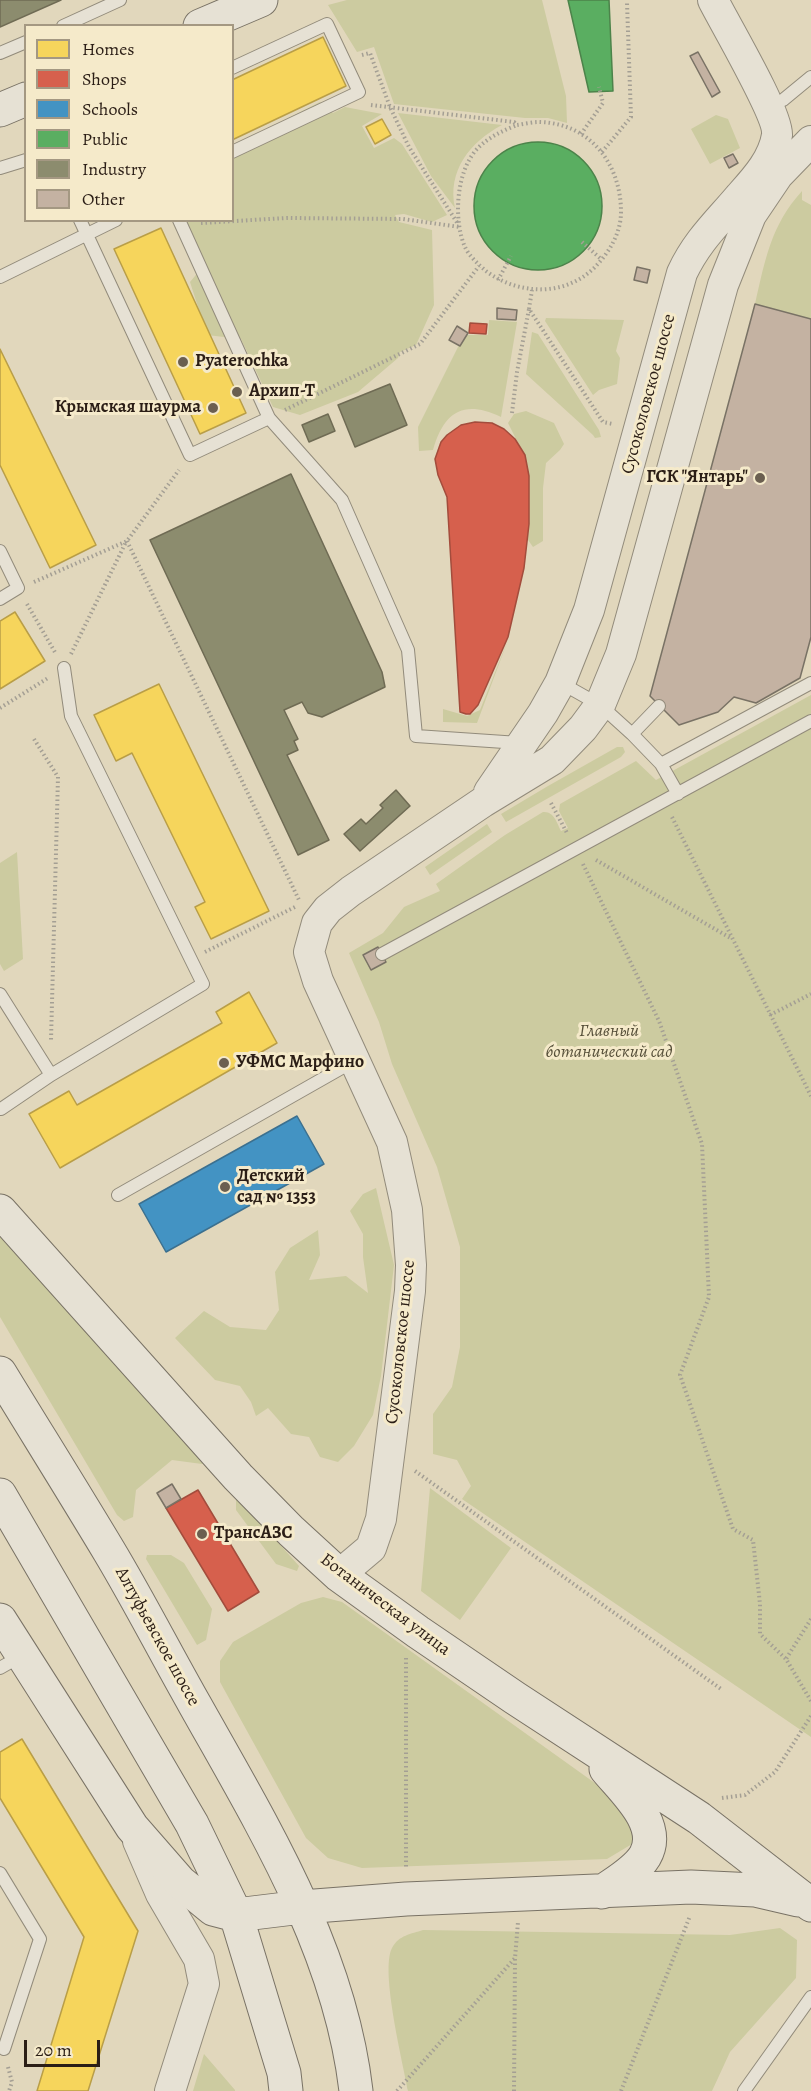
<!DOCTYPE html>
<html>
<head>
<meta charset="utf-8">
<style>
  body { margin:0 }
  #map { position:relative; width:811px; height:2091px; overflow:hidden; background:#e1d7bc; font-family:Alegreya,serif }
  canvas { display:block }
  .legend { position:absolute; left:24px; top:24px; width:210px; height:198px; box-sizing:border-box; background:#f5eaca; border:2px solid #a49882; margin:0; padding:8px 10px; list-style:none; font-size:18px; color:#2b1e16 }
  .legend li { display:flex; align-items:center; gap:12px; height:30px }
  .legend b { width:30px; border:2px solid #a49882 }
  .scale { position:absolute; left:24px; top:2040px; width:76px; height:27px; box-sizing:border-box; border:3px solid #2b1e16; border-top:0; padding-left:8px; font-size:18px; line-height:21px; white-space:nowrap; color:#2b1e16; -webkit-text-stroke:4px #f5eaca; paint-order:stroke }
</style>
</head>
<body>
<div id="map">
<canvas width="811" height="2091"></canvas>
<ul class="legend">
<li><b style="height:16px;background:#f6d55c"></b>Homes</li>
<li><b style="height:16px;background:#d6604d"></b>Shops</li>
<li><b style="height:16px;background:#4393c3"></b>Schools</li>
<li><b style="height:16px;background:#5aae61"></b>Public</li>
<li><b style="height:16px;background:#8c8c6e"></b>Industry</li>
<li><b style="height:16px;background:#c4b2a2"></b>Other</li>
</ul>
<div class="scale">20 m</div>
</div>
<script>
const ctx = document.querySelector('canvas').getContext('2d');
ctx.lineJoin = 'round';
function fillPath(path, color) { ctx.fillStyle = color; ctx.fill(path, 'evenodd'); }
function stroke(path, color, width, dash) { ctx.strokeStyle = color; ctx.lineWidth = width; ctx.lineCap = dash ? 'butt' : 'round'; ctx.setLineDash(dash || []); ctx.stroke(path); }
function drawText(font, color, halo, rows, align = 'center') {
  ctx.font = font + ' Alegreya,serif'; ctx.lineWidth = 6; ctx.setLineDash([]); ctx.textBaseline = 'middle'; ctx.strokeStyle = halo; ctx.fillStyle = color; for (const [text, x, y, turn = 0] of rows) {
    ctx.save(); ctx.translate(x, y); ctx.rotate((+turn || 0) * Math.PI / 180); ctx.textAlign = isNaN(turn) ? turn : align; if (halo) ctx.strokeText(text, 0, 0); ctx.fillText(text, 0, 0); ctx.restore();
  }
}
const green = new Path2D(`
  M347,0H542L566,96L567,123L548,118H525L394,104L374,47L357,52L328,5Z
  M320,102L333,113L345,107L382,114L362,126L374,148L394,138L402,144L447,215L432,222L404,214L395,215L399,222L432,230L434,305L416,345L400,352L398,358L358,392L300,415L273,407L241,339L207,335L190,282L205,264L178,221L232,220L233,146Z
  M398,113L502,125C470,142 447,171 455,208L431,176Z
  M716,115L728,119L740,148L710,164L691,129Z
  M802,191V200L811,205V319L755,304C765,260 771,225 802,191Z
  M546,318L624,320L616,351L620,358L617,384L599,390L593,395L545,321Z
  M489,320L517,322L501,417C463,399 444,412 433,450L419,451L418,427L464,335H488Z
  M532,332L538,334L599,430L601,437L595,438L593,435L526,374Z
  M526,411L554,423L564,444L560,450L546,463L543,488V541L533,547L526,537L521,449L508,423L514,414Z
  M508,640L477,723L443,722V709L467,716L480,710Z
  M811,695V1737L462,1499L471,1486L457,1460L433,1454V1414L452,1387L460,1347V1247L437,1167L392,1064L379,1022L349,953L383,933L404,907L440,891L436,884L505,835L543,812C554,811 557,823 561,831L568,828L559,811L560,804L636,761L656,780Z
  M617,747H623L625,752L621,757L506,822L501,814L548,786Z
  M487,824L492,832L430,875L425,867Z
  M17,852L23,959L4,971L0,964V863Z
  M376,1188L394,1265L381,1376L373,1415L354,1446L338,1462L320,1457L309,1437L291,1434L268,1408L256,1416L251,1402L240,1386L215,1380L175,1338L204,1311L230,1327L266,1330L279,1310L275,1272L290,1248L318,1230L320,1255L309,1280L346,1276L368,1293L363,1257V1234L350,1211L363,1194Z
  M0,1237L207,1461L202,1464L172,1460L136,1490L133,1517L124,1521L117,1515L0,1317Z
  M430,1488L511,1548L460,1620L421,1591Z
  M236,1495L299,1566L297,1571L276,1564L236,1510Z
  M147,1555H171L184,1563L212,1609L206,1640L197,1645L146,1559Z
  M323,1597L342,1602L620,1801L636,1825L632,1844L607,1859L362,1868L328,1858L306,1838L220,1682V1661L233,1642L301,1603Z
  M780,1928L797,1940L796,1978L730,2052L712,2091H408C403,2062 380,1971 392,1948C399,1935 411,1934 423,1930L730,1935Z
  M204,2054L235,2090V2091H193Z`);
const homes = new Path2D(`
  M323,37L346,86L232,140V80Z
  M382,119L391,135L375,144L366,127Z
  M161,228L246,413L200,434L114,249Z
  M0,349L96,545L50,568L0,465Z
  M15,612L45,661L0,689V621Z
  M159,684L269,911L211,939L195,907L205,902L132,753L116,761L94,715Z
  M249,992L277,1043L60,1168L29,1114L69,1091L77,1105L222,1023L216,1012Z
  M22,1739L138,1931L88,2091H37L84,1937L0,1798V1752Z`);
const shops = new Path2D(`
  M470,323L487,324L486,334L469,333Z
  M475,422L492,423L504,429L515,439L525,455L529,476V524L524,568L508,637L478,705L470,714H466L460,712L447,497L438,475L435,459L441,442L447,435L461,425Z
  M198,1490L259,1592L228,1611L166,1508Z`);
const schools = new Path2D(`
  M297,1116L324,1164L166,1252L139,1204Z`);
const public = new Path2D(`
  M568,0H609L613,91L589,92Z
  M474 206a64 64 0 1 1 128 0a64 64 0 1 1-128 0Z`);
const industry = new Path2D(`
  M0,0H61L0,27Z
  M390,384L407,425L355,447L338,405Z
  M328,414L335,431L309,442L302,425Z
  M291,474L382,672L385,687L322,717L308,713L302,702L284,710L298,739L294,741L298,750L287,755L329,840L298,855L150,540Z
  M396,790L410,806L360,851L344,834L361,819L366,824L383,808L380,805Z`);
const building = new Path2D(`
  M698,52L720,92L712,97L690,56Z
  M733,154L738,163L729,168L724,158Z
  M637,267L650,270L647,283L634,280Z
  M755,304L811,319V637L800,678L756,703L734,697L718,712L679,725L650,696Z
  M497,308L517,310L516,320L497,319Z
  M457,326L468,333L460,346L449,340Z
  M378,947L386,962L371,970L363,955Z
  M172,1484L181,1499L166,1508L157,1493Z`);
const path = new Path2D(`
  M362,55L370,53L390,107L409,147L458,224
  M371,105L514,122L517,125C524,124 532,122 539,122C590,123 621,164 621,212C621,233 609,253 594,268C564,297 518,295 486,271C479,265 469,256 465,247C453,220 456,170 478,148C489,137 502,131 517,125
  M581,134L603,103L599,87
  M602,152L631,117L627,3
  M201,223L287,218L403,219L460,227
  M582,242L602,260
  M498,280L511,256
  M529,309L532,290
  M285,410L420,344L479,266
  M512,413L517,372L529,309L603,422L613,424
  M127,541L299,900
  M34,582L127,541L179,470
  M27,604L56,654
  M71,654L126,542
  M0,708L48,678
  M34,739L58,777L51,1040
  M551,803L567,833
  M672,817L811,1096
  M596,860L732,939
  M583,864L659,1021L702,1144L709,1297L680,1375L733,1529L753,1540L760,1604V1634L786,1659
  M205,952L295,907
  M770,1015L811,994
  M415,1471L721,1689
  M811,1619L786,1659L811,1701
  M406,1658V1868
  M722,1798L745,1795L775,1772L811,1716
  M8,2067L12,2082L9,2091
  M397,2091L515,1958
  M514,2091L515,1958L518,1922
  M621,2091L690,1916`);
const service = new Path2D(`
  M63,26L120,0
  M0,53L26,42
  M232,68L327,24L359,92L232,152
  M769,107L783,100L811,77
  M0,168L26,160
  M80,220L190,455L269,418
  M179,220L269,418L342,500L408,650L416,736L519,743
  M0,277L116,220
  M0,551L18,588L0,599
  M561,683L600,705L632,734L661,764L811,683
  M632,734L659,706
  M661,764L678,794
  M382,954L811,721
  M0,994L51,1075
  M1,1109L51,1075L203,984L71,716L64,668
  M118,1195L354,1061
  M0,1668L21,1656
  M0,1873L40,1939L4,2049
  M744,2091L811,1997`);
const tertiary = new Path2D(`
  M489,792L543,713L560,683L589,610L682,273C697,241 717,223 739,197C755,179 773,160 777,135C779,115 725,24 713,0
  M339,1575L371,1548L381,1519L410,1291L411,1265L407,1210L392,1142L318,981L309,952L317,923L328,909L351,891L483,802L552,760L583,728L600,705L621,654L723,285L751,215L778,175L811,141
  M138,1841L161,1894L199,1959L204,1984L170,2091`);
const secondary = new Path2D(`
  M200,26L261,0
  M0,110L26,99
  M0,1211L238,1477L291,1531L339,1575L418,1632L515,1698L699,1818L811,1905
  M0,1373C36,1432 73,1491 109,1551C139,1601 166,1654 195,1705C263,1826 340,1951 356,2091
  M0,1495L192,1824L236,1915L284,2073L286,2091
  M0,1620L132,1827L180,1882L213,1909L236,1915L302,1907L406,1899L691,1887L755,1890L798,1900
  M602,1892C616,1882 636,1871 645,1856C663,1825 624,1791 606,1769`);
const markers = [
  [183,362,6,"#6b5f50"],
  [237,392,6,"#6b5f50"],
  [213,408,6,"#6b5f50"],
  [760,478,6,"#6b5f50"],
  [224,1063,6,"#6b5f50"],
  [225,1187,6,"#6b5f50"],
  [202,1534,6,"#6b5f50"]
];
const poiNames = [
  ["Pyaterochka",195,362],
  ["Архип-Т",249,392],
  ["Крымская шаурма",201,408,"right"],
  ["ГСК \"Янтарь\"",748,478,"right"],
  ["УФМС Марфино",236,1063],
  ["Детский",237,1177],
  ["сад № 1353",237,1198],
  ["ТрансАЗС",214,1534]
];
const streetNames = [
  ["Сусоколовское шоссе",649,394,-75],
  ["Сусоколовское шоссе",401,1342,-84],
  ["Ботаническая улица",385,1605,37],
  ["Алтуфьевское шоссе",157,1637,61]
];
const parkNames = [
  ["Главный",609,1032],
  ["ботанический сад",609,1053]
];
fillPath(green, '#cccba0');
fillPath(homes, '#f6d55c');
stroke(homes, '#b99e47', 1.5);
fillPath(shops, '#d6604d');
stroke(shops, '#a34c3c', 1.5);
fillPath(schools, '#4393c3');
stroke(schools, '#3c708f', 1.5);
fillPath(public, '#5aae61');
stroke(public, '#4c834a', 1.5);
fillPath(industry, '#8c8c6e');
stroke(industry, '#6f6b54', 1.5);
fillPath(building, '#c4b2a2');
stroke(building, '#797265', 1.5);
stroke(service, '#928b7b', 14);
stroke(tertiary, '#928b7b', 32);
stroke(secondary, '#797265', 35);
stroke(path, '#a49f94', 4, [1.5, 3]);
stroke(service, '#e6e1d4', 12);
stroke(tertiary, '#e6e1d4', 30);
stroke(secondary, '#e6e1d4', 33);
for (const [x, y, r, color] of markers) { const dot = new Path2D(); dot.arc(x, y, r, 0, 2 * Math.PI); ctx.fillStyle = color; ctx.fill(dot); stroke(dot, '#f5eaca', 2); }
drawText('bold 18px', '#2b1e16', '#f5eaca', poiNames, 'left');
drawText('18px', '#2b1e16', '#f5eaca', streetNames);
drawText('italic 18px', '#564f39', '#f5eaca', parkNames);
</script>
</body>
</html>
